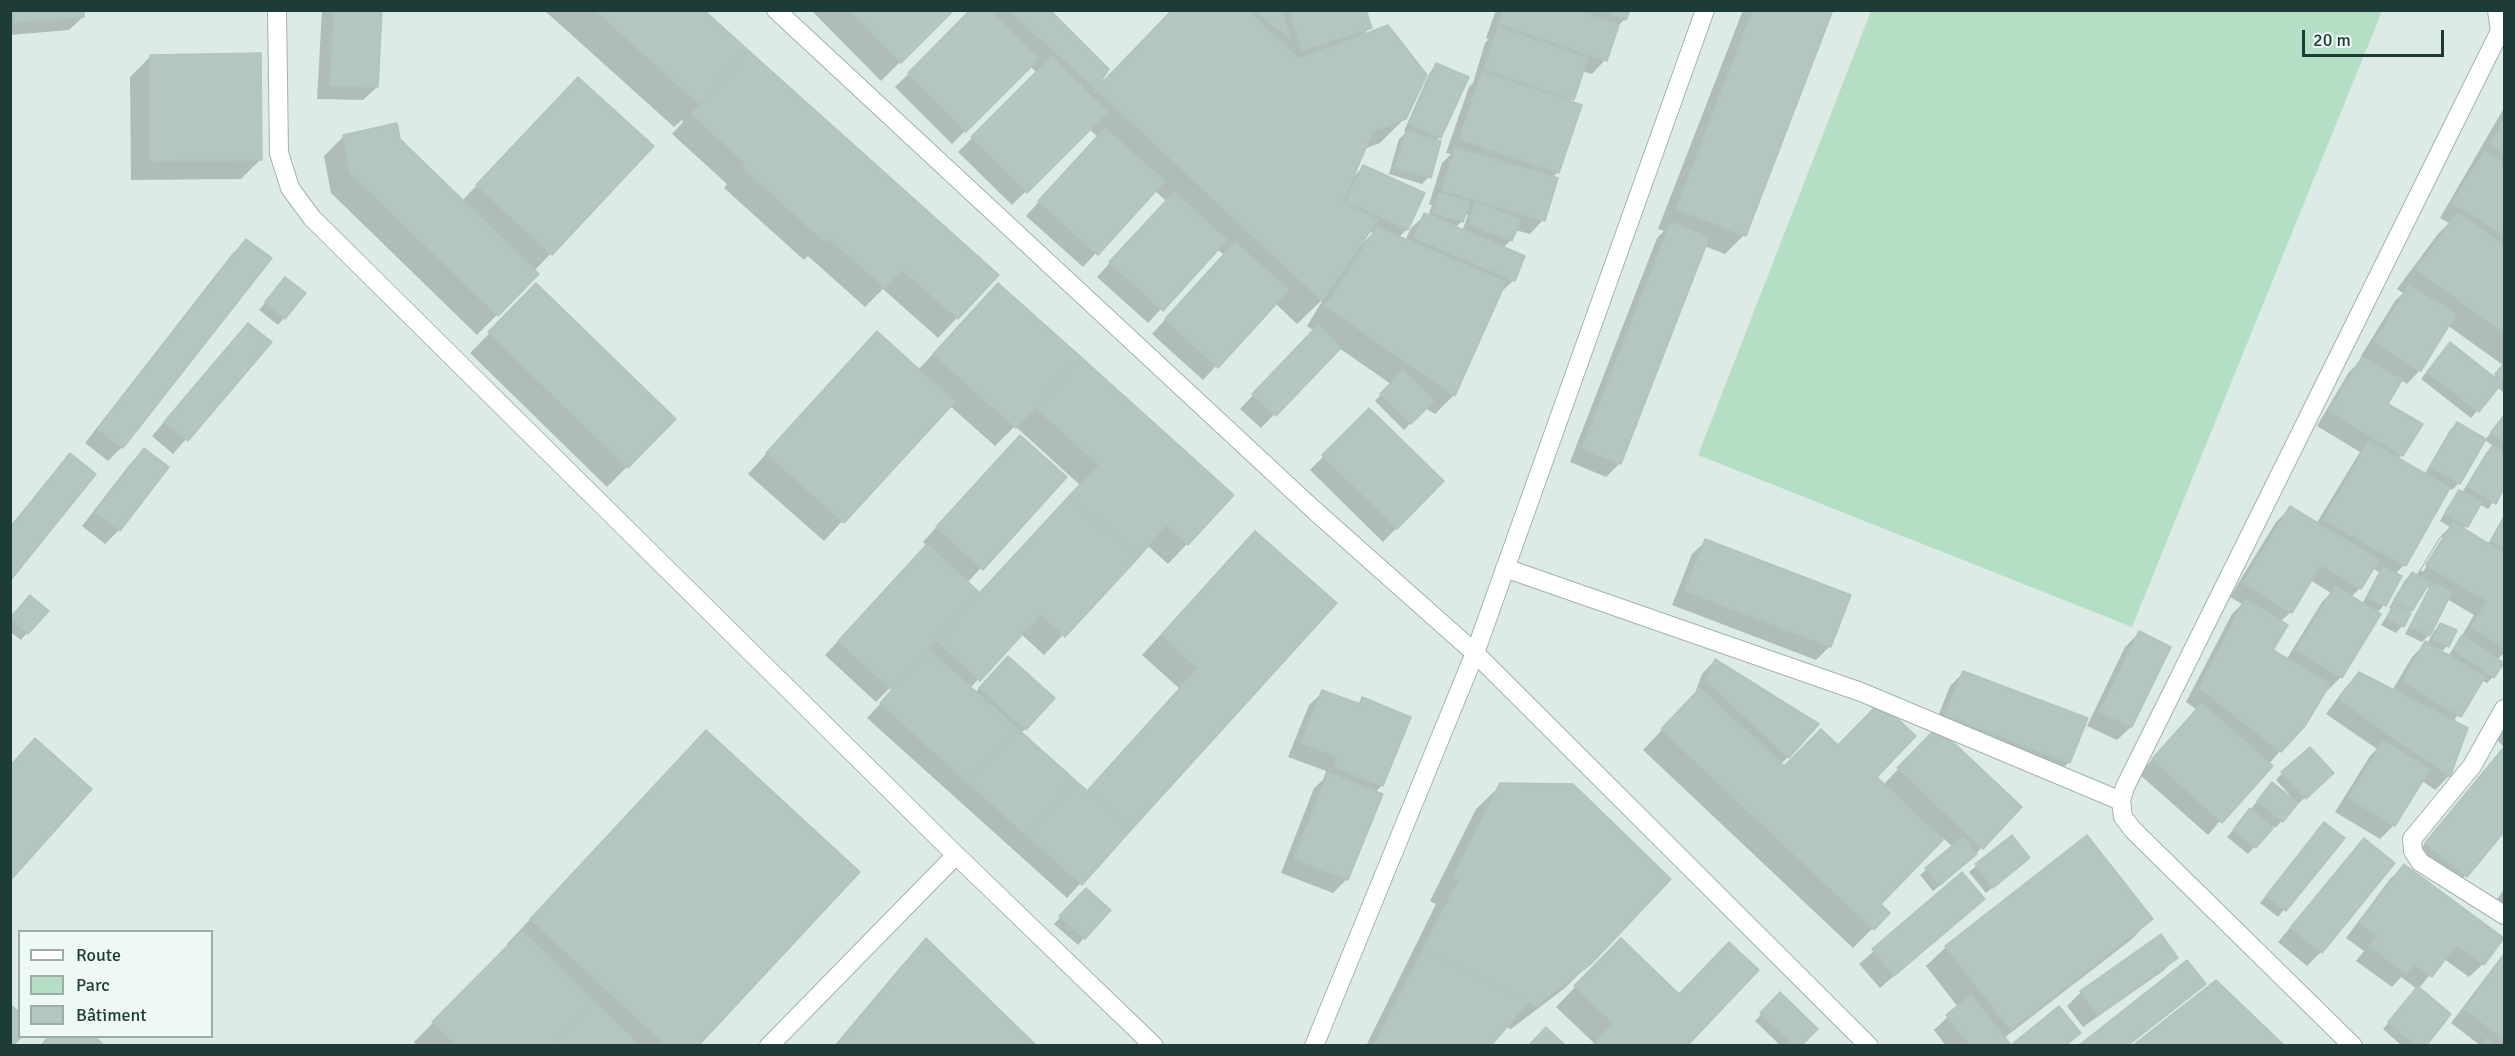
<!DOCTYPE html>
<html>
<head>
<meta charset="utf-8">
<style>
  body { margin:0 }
  #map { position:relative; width:2515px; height:1056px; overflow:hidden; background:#ddebe6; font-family:Signika,sans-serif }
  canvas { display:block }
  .frame { position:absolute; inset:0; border:12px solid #1d3c37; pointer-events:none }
  .legend { position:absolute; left:18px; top:930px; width:195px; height:108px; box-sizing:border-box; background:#eef8f4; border:2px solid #9aada8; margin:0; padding:8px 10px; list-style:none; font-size:18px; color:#1d3c37 }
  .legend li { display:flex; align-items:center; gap:12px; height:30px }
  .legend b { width:30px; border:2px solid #9aada8 }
  .scale { position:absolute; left:2302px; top:30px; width:142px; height:27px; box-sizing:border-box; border:3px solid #1d3c37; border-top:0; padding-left:8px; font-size:18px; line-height:21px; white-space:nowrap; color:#1d3c37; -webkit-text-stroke:4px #eef8f4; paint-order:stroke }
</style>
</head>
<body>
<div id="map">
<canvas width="2515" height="1056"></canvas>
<div class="frame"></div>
<ul class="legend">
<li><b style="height:8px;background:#fff"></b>Route</li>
<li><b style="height:16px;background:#b4dfc4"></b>Parc</li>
<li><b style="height:16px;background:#b3c6c0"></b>Bâtiment</li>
</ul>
<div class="scale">20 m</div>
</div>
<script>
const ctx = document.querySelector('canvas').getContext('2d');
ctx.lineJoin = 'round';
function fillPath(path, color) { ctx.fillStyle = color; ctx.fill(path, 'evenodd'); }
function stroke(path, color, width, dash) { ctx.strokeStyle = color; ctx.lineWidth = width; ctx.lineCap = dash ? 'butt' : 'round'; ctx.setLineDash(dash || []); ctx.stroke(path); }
const green = new Path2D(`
  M1871,11H2382L2132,627L1698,455Z`);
const shadow = new Path2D(`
  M10,10H82L83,17L69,30L10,35Z
  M322,10H380L377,87L363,100L317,99Z
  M544,10H702L997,275L938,338L883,289L865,307L808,256L804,260L724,188L727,184L672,134L683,122L682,120L674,127Z
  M811,10H952L881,81Z
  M967,10H1048L1107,69L1094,93L1173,10H1364L1370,28L1361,36L1405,118L1380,143L1364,149L1351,179L1363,167L1407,229L1398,238L1405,241L1411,228L1425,215L1428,216L1432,205L1429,204L1442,163L1451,154L1446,153L1469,87L1473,83L1485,43L1489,39L1486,38L1496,10H1628L1625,19L1617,27L1605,60L1592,74L1582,71L1572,99L1569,103L1558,172L1552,178L1543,220L1530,234L1515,230L1511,240L1503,248L1514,280L1499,294L1454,395L1435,414L1425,408L1404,430L1375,401L1391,384L1339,348L1261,428L1240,409L1314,331L1307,326L1324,298L1297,324L1275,303L1203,380L1152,334L1224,255L1217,249L1148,323L1097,277L1166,201L1154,190L1083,267L1026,216L1098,137L1089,129L1012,205L958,152L1037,73L1030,66L952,144L895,87L970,13ZM1464,214L1468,215L1462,231L1455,228L1462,221ZM1368,231L1373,233L1359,247Z
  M1743,10H1832L1744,235L1725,254L1704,246L1620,463L1606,477L1570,462L1657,238L1664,231L1658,229Z
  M150,57L261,159L241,179L131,180L130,77Z
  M1437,65L1440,137L1436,141L1429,177L1422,184L1389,174L1399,139L1407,132L1404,131L1430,72Z
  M559,98L652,147L534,271L537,274L477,335L331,193L324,156L343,137L399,140L462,201Z
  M2504,108V393L2497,387L2471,418L2421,379L2450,344L2493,378L2503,365L2447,325L2420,370L2407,384L2401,380L2386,404L2402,455L2397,460L2424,475L2450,430L2457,424L2484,440L2459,483L2452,490L2449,488L2404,565L2395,574L2399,576L2384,605L2377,613L2341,677L2327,691L2325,690L2280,751L2208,835L2139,774L2197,710L2186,702L2232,614L2242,604L2230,597L2276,522L2290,508L2316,524L2360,452L2317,426L2349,372L2364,358L2361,356L2395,301L2403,293L2397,289L2438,234L2449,223L2440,218ZM2372,568L2379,572L2362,604L2351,597L2360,588ZM2310,580L2331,593L2322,602L2286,660L2271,650L2280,622L2291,612Z
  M246,241L270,258L122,447L108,461L85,443L232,254Z
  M285,279L284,318L278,325L259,310Z
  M537,285L674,419L607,487L470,353Z
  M998,285L1187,544L1168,564L1147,545L1044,655L1021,634L970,688L975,693L994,671L1053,699L1021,733L1086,792L1180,689L1142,655L1236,552L1334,603L1067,898L867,718L919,662L917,660L876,702L825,655L927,546L923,542L1006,450L1065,477L967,583L979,594L1081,486L1015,426L995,446L949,405L824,541L748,474L857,353L918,370Z
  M235,339L270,343L173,454L152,436Z
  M1369,410L1442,481L1383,542L1310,470Z
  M2504,416V491L2502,490L2488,509L2479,504L2463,530L2488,544L2504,515V653L2497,660L2493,677L2487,683L2481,680L2453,722L2466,729L2448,777L2435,790L2421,780L2394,825L2380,839L2335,812L2370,756L2377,749L2326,714L2345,688L2359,674L2392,691L2412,657L2426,643L2427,644L2434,631L2441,624L2455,631L2447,646L2441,652L2448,656L2458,642L2474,615L2447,599L2429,635L2422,642L2405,634L2429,588L2426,586L2408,613L2402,626L2396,633L2381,625L2391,609L2389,608L2405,580L2412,574L2416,576L2439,538L2450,527L2440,521L2453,499L2459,492L2462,493L2486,453L2493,446L2485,440ZM2441,537H2445L2423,572L2421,570Z
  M144,450L167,467L119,530L105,544L82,526L130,464Z
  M70,455L10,579V526Z
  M1706,541L1830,646L1816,660L1672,605L1692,554Z
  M23,604L46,611L21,640L10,632V619Z
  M2139,633L2169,648L2131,727L2117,740L2087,726L2125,647Z
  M1715,660L1788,757L1780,765L1784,768L1875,777L1881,787L1936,730L1933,729L1950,686L1964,672L2069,762L2055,776L1940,732L2020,807L1968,862L1933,891L1920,875L1953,847L1943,838L1879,904L1888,913L1853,948L1643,750L1694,696L1702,674Z
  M1323,692L1357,704L1363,699L1382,785L1375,793L1347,879L1333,893L1281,873L1314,788L1323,780L1326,771L1288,757L1309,705Z
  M2504,729V747L2495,738Z
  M2504,749V830L2453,890L2413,858Z
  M682,757L696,1046H417L414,1042L509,946L507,944Z
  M2282,773H2332L2298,804L2297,802L2282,821L2275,828L2273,826L2248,854L2227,837L2266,791L2295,801L2276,780Z
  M1501,785L1590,963L1565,988L1511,1029L1505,1026L1489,1046H1366L1436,904L1430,901L1476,809Z
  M2318,831L2342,838L2278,917L2260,903Z
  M2011,837L2021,864L1986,893L1969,872Z
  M2364,840L2393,863L2321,952L2307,966L2278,942Z
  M2404,866L2483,964L2469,977L2444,959L2418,989L2424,1046H2402L2383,1029L2417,989L2401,977L2392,987L2356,961L2364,951L2346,938L2390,879Z
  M1962,875L1983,899L1880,988L1859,964Z
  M2504,889V913L2493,905Z
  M1079,896L1084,938L1078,945L1054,924Z
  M2151,919L2132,939L2004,1038L2010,1046H1946L1934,1030L1958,1007L1926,966L1946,947Z
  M2161,936L2176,958L2163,971L2083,1027L2067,1006L2081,992Z
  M926,941L1035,1046H834L902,965Z
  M2504,953V1046H2481L2451,1023Z
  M1601,960L1685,1046H1592L1594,1043L1556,1007Z
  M2204,984L2190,997L2128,1046H2081Z
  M1780,994L1799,1046H1781L1755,1021Z`);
const building = new Path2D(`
  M14,10H84V17L14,22Z
  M334,10H382L378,87L330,86Z
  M595,10H704L748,50L699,104Z
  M850,10H954L901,63Z
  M970,10H990L1039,59L966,132L908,73Z
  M1008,10H1050L1109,69L1096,89Z
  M1172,10H1247L1299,59L1388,25L1427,75L1406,119L1373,131L1343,202L1378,220L1322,301L1096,89Z
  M1282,10L1291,40L1254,10Z
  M1289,10H1366L1372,28L1302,50Z
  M1504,10H1575L1619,25L1607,61L1499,24Z
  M1602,10H1630L1626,20Z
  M1753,10H1833L1746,236L1676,209Z
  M1498,27L1588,58L1574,100L1484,69Z
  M748,50L999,275L958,319L902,270L885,288L829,238L825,242L743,168L746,164L691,114Z
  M261,53L262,160L150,161V55Z
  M1052,56L1108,112L1027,193L971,137Z
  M1436,63L1469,77L1441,138L1409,124Z
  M1482,72L1582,105L1559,173L1459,139Z
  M578,77L654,146L552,255L476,185Z
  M2504,120V153L2490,145Z
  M397,123L400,139L539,274L498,316L350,173L343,135Z
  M1105,128L1165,181L1098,255L1038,201Z
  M1406,131L1441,141L1431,178L1395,168Z
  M1455,148L1558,178L1545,221L1442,190Z
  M2485,151L2504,163V235L2452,203Z
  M1363,165L1425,193L1408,230L1346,201Z
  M1174,192L1227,240L1163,311L1109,262Z
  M1439,193L1470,202L1463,222L1433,213Z
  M1476,202L1521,220L1512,241L1468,223Z
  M2458,212L2504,246V333L2416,269Z
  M1424,213L1525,256L1515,281L1414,237Z
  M1671,222L1709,238L1621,464L1582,448Z
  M1377,227L1506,282L1455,396L1325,306Z
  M246,239L272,258L123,448L97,429Z
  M1235,242L1289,290L1218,368L1165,319Z
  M285,277L306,293L285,319L265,302Z
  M536,283L676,419L628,468L488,332Z
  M998,283L1081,357L1016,428L933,354Z
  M2409,285L2456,314L2421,371L2374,342Z
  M248,323L272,342L188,441L164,422Z
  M1318,325L1341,348L1276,416L1252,394Z
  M877,331L955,402L844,523L766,453Z
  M2450,342L2502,383L2479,412L2427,372Z
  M1081,357L1234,495L1188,545L1166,525L1138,558L1069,496L1099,465L1035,407Z
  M2362,357L2402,380L2388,404L2423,424L2403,456L2329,411Z
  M2504,363V382L2495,374Z
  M1403,370L1434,401L1411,424L1380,394Z
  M1369,408L1444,481L1397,529L1322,455Z
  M2504,415V443L2491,432Z
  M2457,422L2486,439L2460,484L2430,466Z
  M1020,435L1067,477L983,570L936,527Z
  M2369,441L2450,488L2406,566L2323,520Z
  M2493,445L2504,452V488L2496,504L2467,486Z
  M144,448L169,467L120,531L95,512Z
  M70,453L96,474L10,581V528Z
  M2459,490L2482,502L2468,527L2445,513Z
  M1069,496L1138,558L1065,637L1041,614L980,681L936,640Z
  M2290,506L2379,560L2361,589L2321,565L2292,613L2243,583Z
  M2504,518V548L2491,541Z
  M2453,522L2504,553V647L2471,627L2487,601L2426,565Z
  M1255,531L1337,603L1131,830L1087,791L1198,668L1161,635Z
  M1705,539L1851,595L1831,647L1685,591Z
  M927,544L980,593L891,689L838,641Z
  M2383,567L2402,576L2386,606L2367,597Z
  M2412,572L2430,582L2412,611L2394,600Z
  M2432,583L2452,592L2430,636L2410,627Z
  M2335,586L2381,614L2342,678L2296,650Z
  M30,595L49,611L28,634L10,618Z
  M2245,599L2288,625L2273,650L2330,684L2305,726L2281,752L2199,688Z
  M2394,604L2411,613L2404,627L2387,618Z
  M2440,623L2457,630L2449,647L2432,640Z
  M2139,631L2171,647L2132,727L2100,712Z
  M2462,635L2504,663L2494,678L2453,650Z
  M2425,641L2485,677L2461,717L2402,681Z
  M929,650L1017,728L967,782L880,703Z
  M1008,656L1055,698L1026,730L979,688Z
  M1715,659L1819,724L1789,758L1706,681Z
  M1963,671L2088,718L2070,763L1945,715Z
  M2359,672L2468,728L2450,777L2338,699Z
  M1700,688L1784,766L1821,729L1838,745L1880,702L1916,736L1877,777L1943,840L1881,904L1890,913L1874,930L1661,729Z
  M1322,690L1360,704L1362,697L1411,717L1383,786L1335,767L1338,757L1301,743Z
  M2202,703L2273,766L2222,823L2152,759Z
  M1937,727L2022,807L1983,849L1897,768Z
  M1017,728L1075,780L1026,835L967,782Z
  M706,730L860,872L698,1046H667L530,919Z
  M35,738L92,789L10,881V766Z
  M2383,741L2430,769L2395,826L2348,798Z
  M2310,747L2334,773L2306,799L2281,772Z
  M2504,747V832L2467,877L2425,843Z
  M1328,773L1383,794L1348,880L1294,859Z
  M1075,780L1131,830L1082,885L1026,835Z
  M2272,782L2298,803L2283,822L2257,801Z
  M1500,783L1573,784L1671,879L1591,964L1536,1006L1423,949L1459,880L1453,876Z
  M2250,808L2273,828L2256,848L2233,830Z
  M2324,822L2345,838L2286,911L2266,896Z
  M2012,835L2030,858L1993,888L1975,864Z
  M2087,835L2153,919L2011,1030L1945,946Z
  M1963,837L1977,854L1940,885L1925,868Z
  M2364,838L2395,863L2322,953L2290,928Z
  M2404,864L2504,938L2484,965L2456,945L2432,977L2414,964L2406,974L2369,946L2377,936L2359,923Z
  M1962,872L1985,899L1894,976L1872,949Z
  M1086,888L1111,910L1085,939L1059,916Z
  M522,931L594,1001L551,1046H457L432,1022Z
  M2161,934L2178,958L2098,1015L2080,991Z
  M926,938L1037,1046H836Z
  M1621,938L1679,994L1729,942L1759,970L1687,1046H1592L1613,1023L1574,986Z
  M1423,949L1528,1002L1491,1046H1374Z
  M2504,955V1039L2464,1009Z
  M2187,960L2206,984L2127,1046H2078Z
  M2216,980L2285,1046H2132Z
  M2418,986L2451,1014L2426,1046H2417L2388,1022Z
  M1780,992L1818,1029L1801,1046H1794L1760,1013Z
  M1971,995L2011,1045L2059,1006L2081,1033L2065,1046H1971L1946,1015Z
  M594,1001L640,1046H551Z
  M10,1004L20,1013V1036H22L13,1046H10Z
  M1546,1027L1566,1046H1528Z
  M49,1036H94L105,1046H41Z
  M2487,1038L2495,1046H2481Z`);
const minor = new Path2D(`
  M277,10L279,153L290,188L312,218L956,855L1154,1046
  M776,10L1314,510L1475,653L1869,1046
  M1505,568L1861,692L2121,801L2123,817L2133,830L2353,1046
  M2504,709L2472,766L2412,839L2413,851L2420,862L2504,915
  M2121,801L2125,787L2500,31L2497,10
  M769,1046L956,855
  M1314,1046L1475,653L1705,10`);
fillPath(green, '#b4dfc4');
fillPath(shadow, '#0003');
fillPath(building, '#b3c6c0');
stroke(building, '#afc5be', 1.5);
stroke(minor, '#a0b3ae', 20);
stroke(minor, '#fff', 18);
</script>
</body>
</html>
